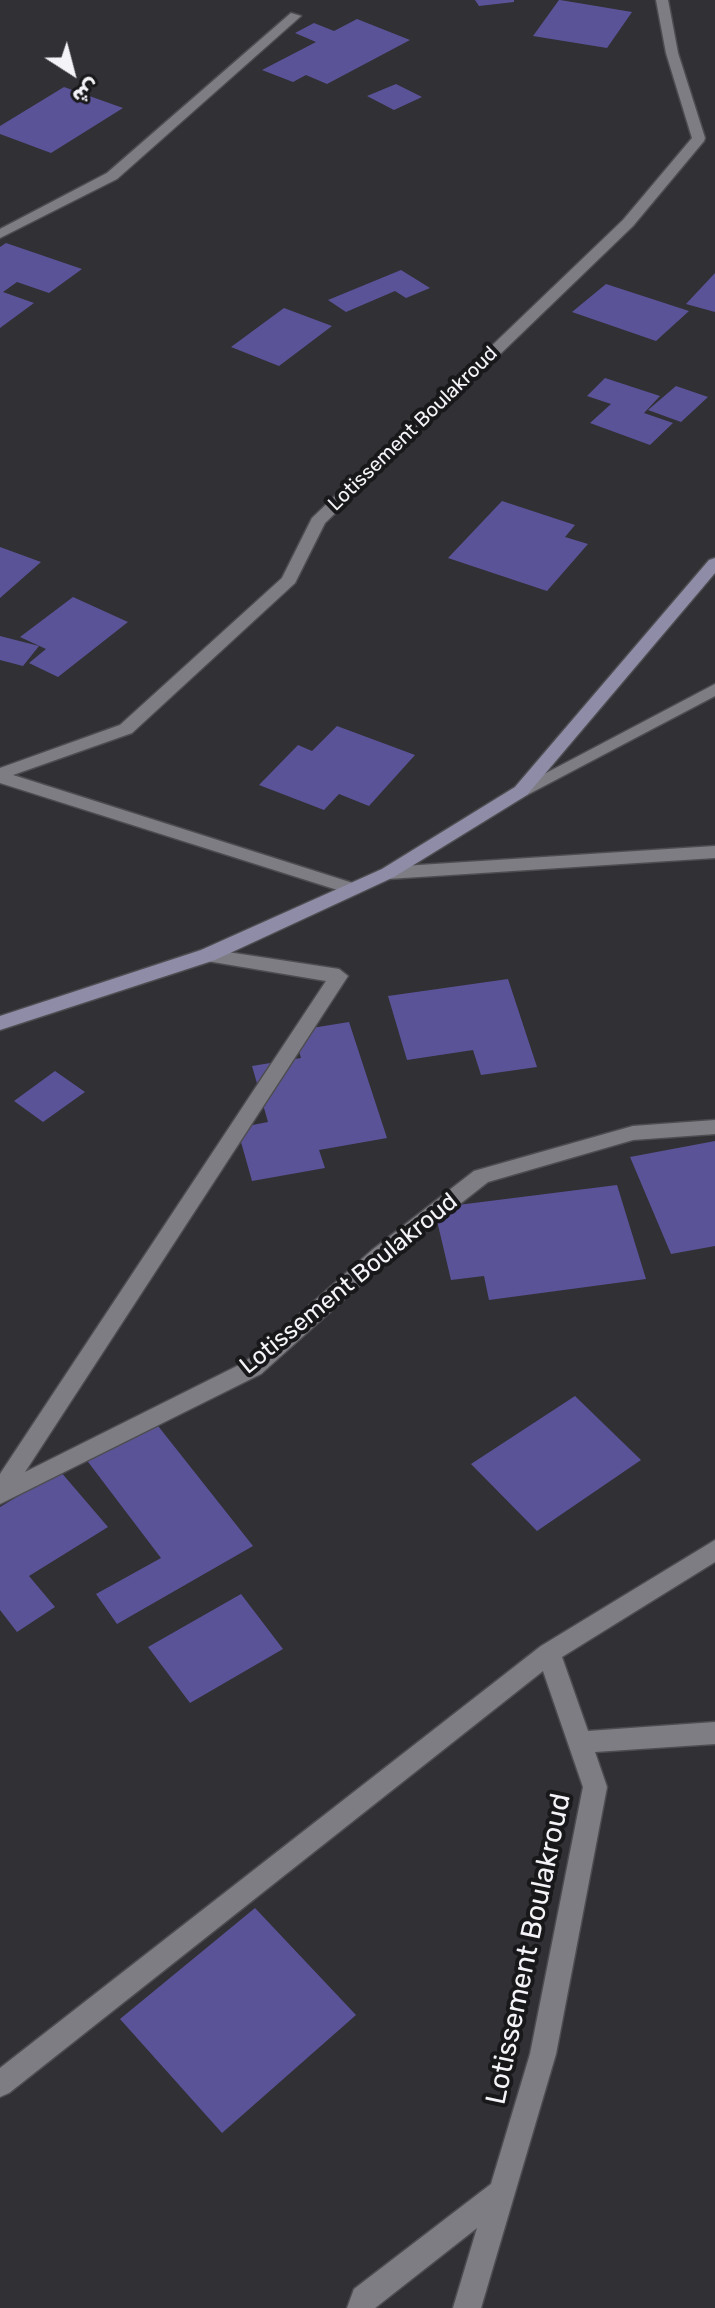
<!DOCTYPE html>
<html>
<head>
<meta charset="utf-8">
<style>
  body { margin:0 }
  #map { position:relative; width:715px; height:2308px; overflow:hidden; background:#303035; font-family:Rubik,"Noto Sans Arabic",sans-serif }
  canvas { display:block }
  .north { position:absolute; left:32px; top:32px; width:80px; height:80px; -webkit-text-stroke:6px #18181a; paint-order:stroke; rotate:144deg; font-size:22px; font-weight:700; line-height:32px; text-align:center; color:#f4f4f8 }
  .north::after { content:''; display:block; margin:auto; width:28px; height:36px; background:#f4f4f8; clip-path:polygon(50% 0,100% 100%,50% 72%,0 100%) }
</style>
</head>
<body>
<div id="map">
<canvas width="715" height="2308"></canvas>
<div class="north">ش</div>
</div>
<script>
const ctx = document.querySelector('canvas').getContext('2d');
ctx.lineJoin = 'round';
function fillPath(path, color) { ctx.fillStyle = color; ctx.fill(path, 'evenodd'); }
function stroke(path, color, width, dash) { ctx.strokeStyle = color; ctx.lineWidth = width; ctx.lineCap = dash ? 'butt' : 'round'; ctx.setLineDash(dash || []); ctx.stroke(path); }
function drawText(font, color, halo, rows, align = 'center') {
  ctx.font = font + ' Rubik,sans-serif'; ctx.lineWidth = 8; ctx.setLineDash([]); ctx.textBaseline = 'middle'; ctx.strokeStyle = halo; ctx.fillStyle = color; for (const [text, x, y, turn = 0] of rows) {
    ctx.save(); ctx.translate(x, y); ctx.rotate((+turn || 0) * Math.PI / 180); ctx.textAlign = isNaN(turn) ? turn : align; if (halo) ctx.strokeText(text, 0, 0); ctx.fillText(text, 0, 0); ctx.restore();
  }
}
const building = new Path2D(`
  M475,0H514V2L479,6Z
  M559,0H560L632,12L607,48L533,36Z
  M357,19L410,40L327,84L306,75L293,82L262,70L316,42L295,33L314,23L334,31Z
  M396,84L422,97L394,110L367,96Z
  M64,87L123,108L51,153L0,134V126Z
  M6,243L82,269L49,293L17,282L3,292L34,303L0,328V247Z
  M401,270L430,288L406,298L395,291L346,312L328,300Z
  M715,273V312L686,304Z
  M606,284L689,311L656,341L572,312Z
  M284,308L332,326L279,366L231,347Z
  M605,378L660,396L644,413L673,423L650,445L590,423L611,404L587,396Z
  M676,386L708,397L681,422L648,410Z
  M502,501L575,525L565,537L588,544L547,591L448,558Z
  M0,547L41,562L0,598Z
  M73,597L128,622L58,677L29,663L46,649L20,637Z
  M0,636L39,646L23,666L0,660Z
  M337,726L415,755L369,806L339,794L324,810L259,785L298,745L312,751Z
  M508,979L537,1067L481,1075L473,1050L407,1060L388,996Z
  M349,1022L387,1138L319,1150L325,1168L252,1181L237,1128L268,1122L252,1066L301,1058L293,1031Z
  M55,1071L85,1092L43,1122L14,1101Z
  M715,1141V1246L671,1254L630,1157Z
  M617,1185L646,1279L489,1300L484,1276L451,1280L434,1208Z
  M575,1396L641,1460L537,1531L471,1464Z
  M147,1412L253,1546L117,1624L96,1594L161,1558L79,1450Z
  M60,1471L108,1527L29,1576L55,1607L17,1632L0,1610V1507Z
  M241,1594L283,1649L190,1703L148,1647Z
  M255,1908L356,2015L222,2133L120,2019Z`);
const minor = new Path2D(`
  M656,0H668L678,53L705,138L704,141L633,226L325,523L295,583L132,733L13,775L359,885L362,889L359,893H347L0,783V768L120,725L282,578L312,518L623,220L692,138L666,53Z
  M291,13L301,16L117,179L0,238V229L107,173Z
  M715,684V696L527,795H515L512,791Z
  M208,949L339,969L348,976L25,1472L245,1362L372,1250L474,1171L633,1126L715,1120V1134L633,1140L488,1182L386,1262L261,1374L0,1504V1474L326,981L201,960L199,955L201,950Z
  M715,1540V1562L562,1657L588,1731L715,1722V1744L595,1752L607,1787L556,2054L481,2308H453L477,2228L375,2308H347L354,2289L491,2184L530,2054L583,1787L543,1671L9,2093L0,2097V2068L541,1646Z`);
const tertiary = new Path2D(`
  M715,846V858L388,879L379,873L388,867Z`);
const secondary = new Path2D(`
  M715,558V573L527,795L394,877L215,960L0,1030V1016L201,950L382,869L515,787L709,560Z`);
const farStreetnames = [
  ["Lotissement Boulakroud",413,429,-44]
];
const streetNames = [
  ["Lotissement Boulakroud",349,1284,-39]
];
const nearStreetnames = [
  ["Lotissement Boulakroud",529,1949,-78]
];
fillPath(building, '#5b5398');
stroke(minor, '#4d4d51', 3);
stroke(tertiary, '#4d4d51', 3);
stroke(secondary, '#4d4d51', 3);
fillPath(minor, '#7d7d83');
fillPath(tertiary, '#7d7d83');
fillPath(secondary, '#8e8ca6');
drawText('20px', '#f4f4f8', '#18181a', farStreetnames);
drawText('24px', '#f4f4f8', '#18181a', streetNames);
drawText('28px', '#f4f4f8', '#18181a', nearStreetnames);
</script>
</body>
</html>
